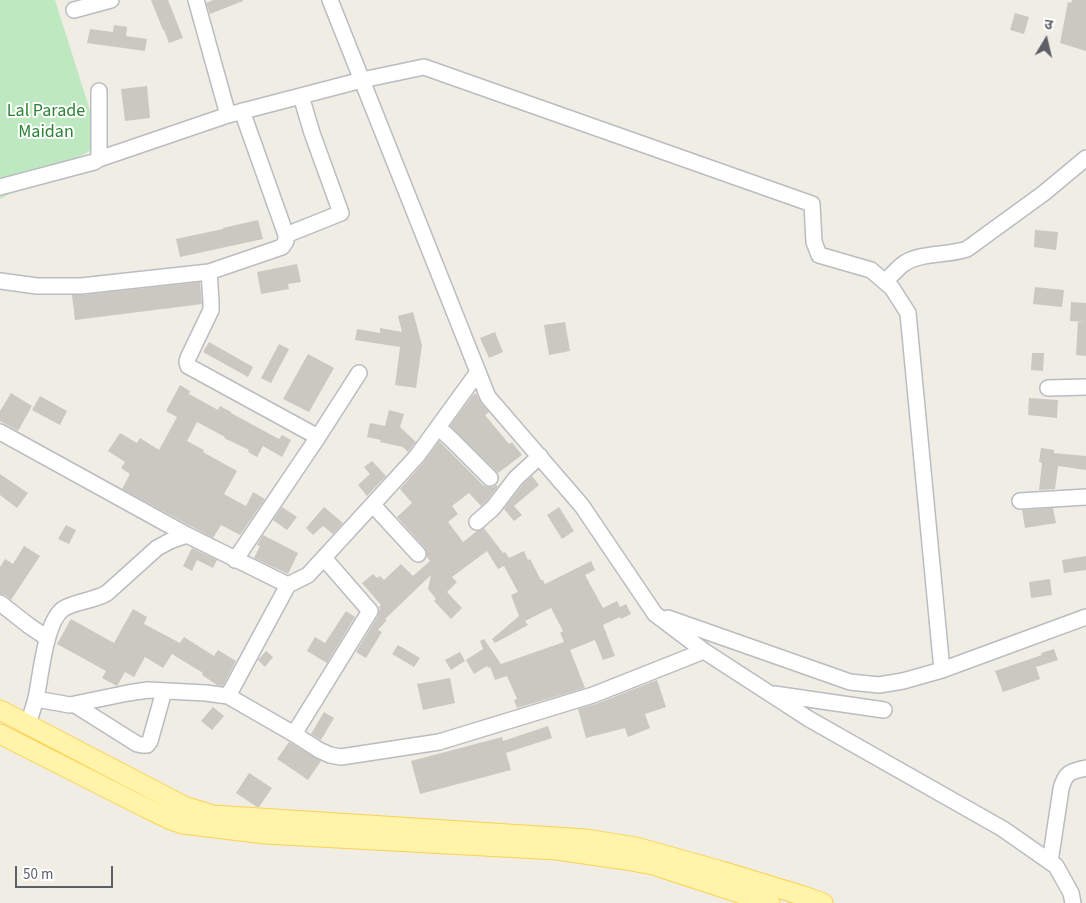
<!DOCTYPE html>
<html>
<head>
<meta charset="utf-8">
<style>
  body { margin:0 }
  #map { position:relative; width:1086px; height:903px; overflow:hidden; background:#f0ede4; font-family:"Source Sans 3","Noto Sans Devanagari",sans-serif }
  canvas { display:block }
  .north { position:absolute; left:1021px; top:15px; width:50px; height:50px; -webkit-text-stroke:4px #fff; paint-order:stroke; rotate:9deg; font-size:14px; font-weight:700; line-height:20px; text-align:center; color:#5c6066 }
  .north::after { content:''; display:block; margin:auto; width:18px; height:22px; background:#5c6066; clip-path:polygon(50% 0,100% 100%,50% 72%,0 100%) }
  .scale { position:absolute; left:15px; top:866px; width:98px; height:22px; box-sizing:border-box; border:2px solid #5c6066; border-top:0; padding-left:6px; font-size:15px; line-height:18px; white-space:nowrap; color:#5c6066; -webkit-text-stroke:4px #fff; paint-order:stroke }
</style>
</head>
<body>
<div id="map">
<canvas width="1086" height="903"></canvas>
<div class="north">उ</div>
<div class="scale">50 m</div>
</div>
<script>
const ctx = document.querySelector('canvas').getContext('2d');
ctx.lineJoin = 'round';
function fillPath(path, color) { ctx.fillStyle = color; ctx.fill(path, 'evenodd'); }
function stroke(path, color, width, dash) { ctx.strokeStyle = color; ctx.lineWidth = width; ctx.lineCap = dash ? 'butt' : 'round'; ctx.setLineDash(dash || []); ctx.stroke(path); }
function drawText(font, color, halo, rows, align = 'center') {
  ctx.font = font + ' "Source Sans 3",sans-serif'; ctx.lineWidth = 4; ctx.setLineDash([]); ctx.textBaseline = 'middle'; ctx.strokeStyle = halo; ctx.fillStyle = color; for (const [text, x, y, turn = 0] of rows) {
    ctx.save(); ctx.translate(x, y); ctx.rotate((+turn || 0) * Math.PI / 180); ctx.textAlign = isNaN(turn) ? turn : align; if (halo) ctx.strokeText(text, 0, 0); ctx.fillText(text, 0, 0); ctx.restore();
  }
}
const green = new Path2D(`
  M0,0H55L101,145L0,199Z`);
const building = new Path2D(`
  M151,0H168L183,38L169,43L164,30H163Z
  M213,0H243V1L210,14L206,3Z
  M1072,0H1086V51L1060,43L1068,2L1071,3Z
  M1015,13L1029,17L1024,34L1010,30Z
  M114,25L127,27L126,36L147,39L145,51L87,43L90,29L113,32Z
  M147,86L150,118L125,121L121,89Z
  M258,220L263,239L180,257L176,239L223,229V228Z
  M1035,230L1058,232L1056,250L1034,247Z
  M297,264L301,282L288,284L289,289L261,294L257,272Z
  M200,282L202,304L75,320L72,295H82Z
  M1035,287L1064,290L1062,307L1033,304Z
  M1071,302L1086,303V322L1070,321Z
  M413,312L422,345L416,388L395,385L400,347L355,340L357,329L380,333V328L402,332L398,316Z
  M1078,321L1086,322V356L1076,355Z
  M565,322L570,351L549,355L544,325Z
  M495,332L503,352L489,358L480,338Z
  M209,342L253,367L248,377L203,352Z
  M279,344L289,349L271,383L261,378Z
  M1032,353H1044L1043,371L1031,370Z
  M308,354L334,368L309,412L283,399Z
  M180,385L190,391L189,394L218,410L220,406L231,412V413L279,439L282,435L291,440L282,457L263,446L257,457L248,452L249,450L224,438L225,437L197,422L187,441L204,450L203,452L237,471L224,494L246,506L253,492L265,499L240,535L221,525L213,538L122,489L130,474L121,468L125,462L108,451L120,433L137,443L140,438L159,450L177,417L166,411Z
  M11,393L32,406L18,431L0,421V411Z
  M476,393L481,403L489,412L485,415L509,444L512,442L522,455L498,473L450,426L473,395Z
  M40,396L67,411L60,425L32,410Z
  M1029,398L1058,400L1057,418L1028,415Z
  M389,410L404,414L400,427L416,442L408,452L403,447L380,442L381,440L367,437L370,423L385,426Z
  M439,441L483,485L488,487H493L496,485L498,486L486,502L481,506L469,493L452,506L458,514L448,522L463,542L477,531L484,528L503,553L505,552L509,558L524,551L528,560L530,559L541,580H543L545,584L591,561L595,570L585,575L603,608L617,601L620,607L626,604L631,614L621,619L620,617L603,625L615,656L603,660L595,640L570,650L585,688L517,708L514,700L517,699L507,676L495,680L490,667L488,668L487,666L474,674L466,660L483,649L480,641L484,639L501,664L564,642L560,633L563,631L551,608L525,621L528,625L495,643L492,639L519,616L511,595L518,592L504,566L498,569L487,551L452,577L457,582L447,592L462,608L451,619L434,601L436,599L428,589L431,575L385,619L387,620L378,630L382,632L366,658L356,652L378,616L380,608L379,607L381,605L362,583L373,574L377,578L380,576L384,580L401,564L413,576L430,561L427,557V552L425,548L397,517L412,503L400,489L424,462Z
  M1041,448L1054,450V453L1086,456V470L1058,466L1055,489L1039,490L1042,463L1039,462Z
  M372,461L386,476L367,496L358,485L370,474L364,467Z
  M0,474L28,493L17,508L0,495Z
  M532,476L539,485L514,506L522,515L514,521L504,509L523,484Z
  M282,507L297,517L287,530L273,520Z
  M324,507L343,523L333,534L323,526L313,535L306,528Z
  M559,507L574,531L562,539L547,515Z
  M1053,508L1056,523L1025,528L1022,510Z
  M66,525L76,530L69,544L58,539Z
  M263,535L298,553L288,574L254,558L260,546L257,545Z
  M24,546L40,556L11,600L5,595L0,594V567L5,559L13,564Z
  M192,548L217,560L213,568L197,560L192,571L183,566Z
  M1086,556V570L1064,573L1062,560Z
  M1050,579L1052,595L1031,598L1029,582Z
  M133,609L147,617L144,624L180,643L184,637L214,656L218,650L236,661L223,686L217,685L202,675L203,673L172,654L163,668L145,657L134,677L125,672L117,686L102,678L106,671L57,644L71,619L114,643Z
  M346,611L355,617L327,663L307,651L315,637L325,643Z
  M398,645L420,658L414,667L392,654Z
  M1054,649L1058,660L1036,667L1040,679L1003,692L995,671L1042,655L1041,653Z
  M266,651L273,657L265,667L258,660Z
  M460,652L465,661L451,670L445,660Z
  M450,678L455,703L423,710L417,684Z
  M657,680L666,707L645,714L650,728L628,737L625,728L586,738L578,709L596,704Z
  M213,707L224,716L212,730L201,721Z
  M324,712L334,718L321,740L311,734Z
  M548,726L552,738L506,753L511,770L420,794L411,761L502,737L503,741Z
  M289,742L321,761L308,780L277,759Z
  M249,773L272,788L259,807H257L236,793Z`);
const minor = new Path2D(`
  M196,0L228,115
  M330,0L488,397L582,506L655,614L704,651L809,719L1003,829L1056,866L1071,893L1073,903
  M74,10L111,0
  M99,159V91
  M0,187L94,162L99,159L228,115L362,80L424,67L812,204L814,242L819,255L871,270L892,288L908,313L942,670
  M286,235L341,213L312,133L301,96
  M209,272L211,301V310L188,358L187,362L188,366L318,437
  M0,281L37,286H81L209,272L282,247L286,241V235L242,111
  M885,282C891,276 896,270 902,265C918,252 947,256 967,249L1044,193L1086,158
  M1048,388L1086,387
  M438,427L452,440L490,478
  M0,432L187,535L288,585L308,575L417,456L478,372
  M1020,501L1086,497
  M373,505L418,554
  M477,522L493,508L516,478L540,456
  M235,560L318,437L359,373
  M0,603L28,625L47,638
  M668,618L850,682L879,685L903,681L942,670L1086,617
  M774,694L884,710
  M228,696L288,585
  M36,699L70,705L128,693L148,690L206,693L228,696L294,734L319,750L330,755L341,757L439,742L593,695L704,651
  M75,705L137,744L142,745H147L150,741L164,691
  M28,724C31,715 34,706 36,698C41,676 45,622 63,609C75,601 94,601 107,593L157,548L170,541L187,535
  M294,734L370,611L324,558
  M1050,862L1061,789C1065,773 1070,771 1086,768`);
const major = new Path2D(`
  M0,710L184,806L213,815L586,839L636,847L722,871L804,896L823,903
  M0,734L148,809L171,820L183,824L265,834L557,850L626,860L653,865L770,903`);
const parkNames = [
  ["Lal Parade",46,112],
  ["Maidan",46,133]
];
fillPath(green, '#bee9c0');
fillPath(building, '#cbc8c1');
stroke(minor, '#b9bcc1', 18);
stroke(major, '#fdd150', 21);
stroke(minor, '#fff', 15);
stroke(major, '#fff4a9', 19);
drawText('18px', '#2d8334', '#fff', parkNames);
</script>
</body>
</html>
